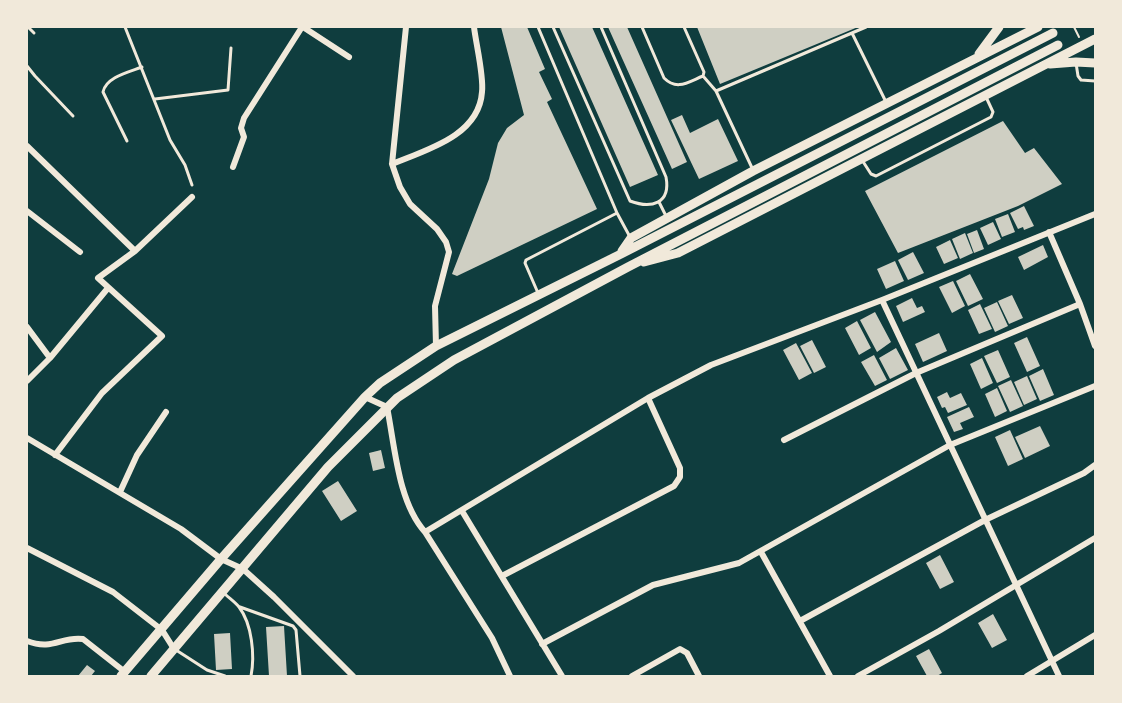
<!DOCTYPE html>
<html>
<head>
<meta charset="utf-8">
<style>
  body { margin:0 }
  #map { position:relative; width:1122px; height:703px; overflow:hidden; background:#0f3d3e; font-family:Rubik,sans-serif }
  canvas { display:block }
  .frame { position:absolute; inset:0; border:28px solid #f1e9da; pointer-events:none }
</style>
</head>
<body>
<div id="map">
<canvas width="1122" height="703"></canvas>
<div class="frame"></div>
</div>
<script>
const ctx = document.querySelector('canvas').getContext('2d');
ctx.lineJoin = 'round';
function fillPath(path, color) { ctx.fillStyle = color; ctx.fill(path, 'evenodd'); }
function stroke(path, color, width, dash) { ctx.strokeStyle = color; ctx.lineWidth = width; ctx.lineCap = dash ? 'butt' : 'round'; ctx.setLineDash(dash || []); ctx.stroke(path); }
const building = new Path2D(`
  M501,27H527L545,69L539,72L552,99L547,102L597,209L457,276L452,274L489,179L498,143L507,128L524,115Z
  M559,27H592L658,175L630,187Z
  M608,27H627L687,162L672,169Z
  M697,27H858L720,84Z
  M682,115L690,133L718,119L738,161L699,179L671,120Z
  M1003,121L1025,153L1034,148L1062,184L1018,206L898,253L865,191Z
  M1024,206L1034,226L1024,230L1023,227L1018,229L1010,213Z
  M1008,214L1015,232L1002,237L995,219Z
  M993,222L1001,239L988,245L980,228Z
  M977,230L984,249L974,253L967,234Z
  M965,233L973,253L960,259L952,239Z
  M950,240L958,258L944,264L936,247Z
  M1043,245L1048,257L1024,270L1018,257Z
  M913,252L924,273L908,280L898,260Z
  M895,261L904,281L886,289L877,269Z
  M970,274L983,299L968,306L956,281Z
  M953,281L965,306L952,313L939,287Z
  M1012,295L1023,318L1009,324L998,301Z
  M912,298L917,308L922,306L925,312L903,322L896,306Z
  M997,302L1008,326L995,332L984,308Z
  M980,304L992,329L979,334L968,310Z
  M875,312L891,342L877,352L860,320Z
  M857,321L871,348L859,355L845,328Z
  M939,333L947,351L923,362L915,344Z
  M1027,337L1040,366L1027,372L1014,343Z
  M812,340L826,367L814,373L800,346Z
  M796,343L812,373L799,380L783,350Z
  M896,348L908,370L890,379L879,358Z
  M998,350L1010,377L997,383L984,356Z
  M874,355L887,380L875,386L861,362Z
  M982,358L993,383L981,389L970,364Z
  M1043,369L1054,395L1040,401L1029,376Z
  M1027,376L1037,399L1024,405L1014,382Z
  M1011,380L1023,406L1010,412L998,386Z
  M997,388L1007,411L995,417L985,394Z
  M947,392L950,398L961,393L967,405L948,413L945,407L942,408L937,397Z
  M969,407L974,417L960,423L963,429L954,432L947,417Z
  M1040,426L1050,446L1025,458L1015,437Z
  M1010,430L1023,459L1008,466L995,437Z
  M381,450L385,468L373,471L369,453Z
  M338,481L357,511L341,521L322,491Z
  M940,555L954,582L940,589L926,563Z
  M993,614L1007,640L992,648L978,623Z
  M284,626L287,676H269L266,627Z
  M230,633L232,669L216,670L214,634Z
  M929,649L942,673L937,676H927L916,656Z
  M87,665L95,671L91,676H78Z`);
const path = new Path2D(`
  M1074,27L1079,37`);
const service = new Path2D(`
  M28,27L34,33
  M125,27L170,140L185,165L192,185
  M538,27L617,213L630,237
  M553,27L630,201C651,209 671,204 666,177L601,27
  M642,27L664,78C677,91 688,82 703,76
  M684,27L704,72L703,76L716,91L753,170
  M852,33L886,102
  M1076,63L1078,76L1081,80L1095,81
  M27,66L35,76L73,116
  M716,91L866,27
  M155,99L228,90L231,48
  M127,141L103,92C106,77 129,72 142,67
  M862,160L871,174L876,176L991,117L993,112L986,97
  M659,202L666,216
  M538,293L525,263L526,260L617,213
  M225,594C229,598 235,602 239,607C252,624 255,655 251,676
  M240,607L293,626L296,630L300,676
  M176,650L207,670L225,676`);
const minor = new Path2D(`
  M303,27L349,57
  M406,27L392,164L400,187L410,204L437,229L446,242L449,252L435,306L436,346
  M27,146L135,251
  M392,164C426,150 479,136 482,92C484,76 476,44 474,27
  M233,167L244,137L241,128L244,118L302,27
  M27,211L80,252
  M1049,232L1080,304L1095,346
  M882,300L1059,676
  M27,327L50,358
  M27,381L50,358L108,288
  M365,397L387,407C395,447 398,502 425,532L492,638L510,676
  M27,438L181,529L221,559L243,569L274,597L353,676
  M784,440L916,373L1080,304
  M55,455L102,393L162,336L98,278L135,251L192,197
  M120,492L137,455L166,412
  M462,511L562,676
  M425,532L648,398L711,365L882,300L1095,214
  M27,548L113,592L162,630L174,649
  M761,552L830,676
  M502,576L674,486L680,477V468L648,398
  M800,621L985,520L1084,473L1095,465
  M27,641C53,651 61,636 83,639L125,672
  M542,644L653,585L739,563L950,445L1095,386
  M632,676L680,649L687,653L699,676
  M858,676L939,631L1095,538
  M1027,676L1095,635`);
const primary = new Path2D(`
  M979,54L999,27
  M1050,64L1076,62L1095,63
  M622,251L631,238L753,171L1038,27
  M644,262L678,253L1095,39
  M121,676L221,559L365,397L380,383L436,346L621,254L1053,33
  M151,676L328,467L397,398L454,360L628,267L1058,45`);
fillPath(building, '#cfcfc3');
stroke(path, '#f1e9da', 2);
stroke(service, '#f1e9da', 3);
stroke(minor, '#f1e9da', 6);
stroke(primary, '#f1e9da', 9);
</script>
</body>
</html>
